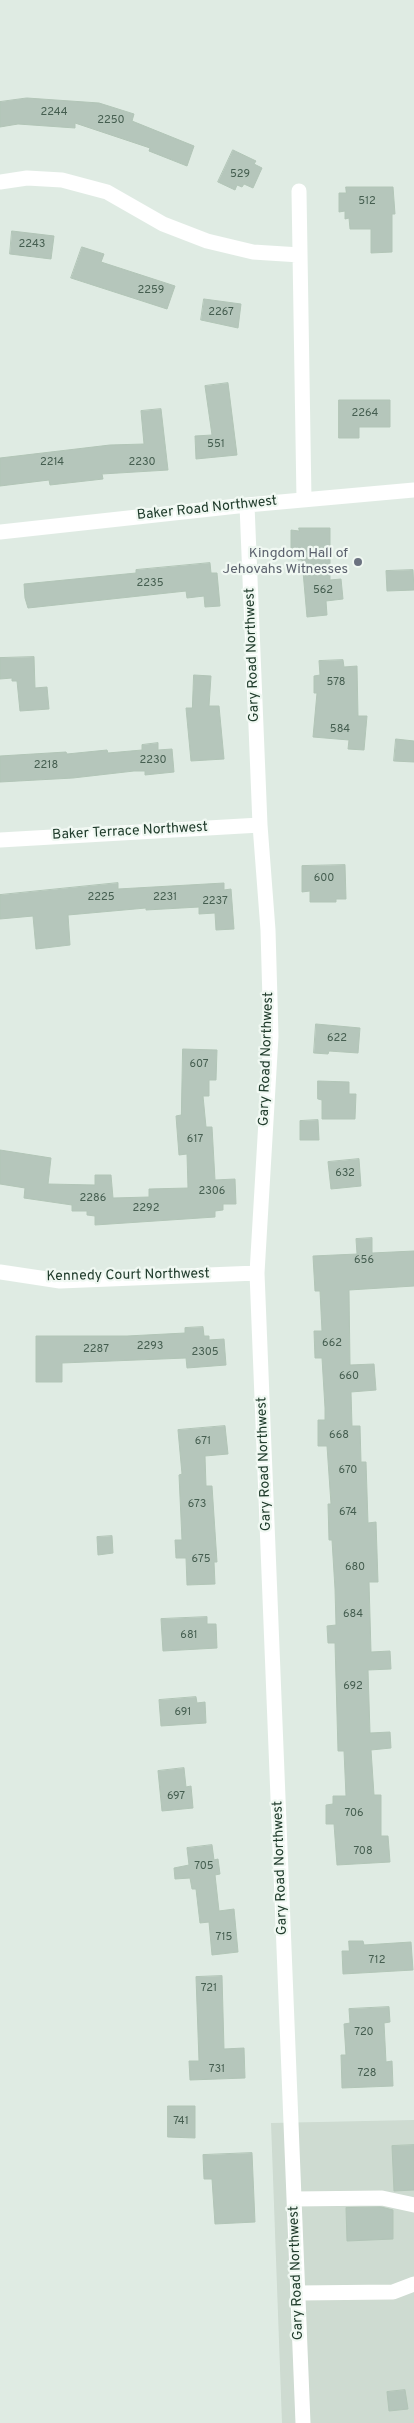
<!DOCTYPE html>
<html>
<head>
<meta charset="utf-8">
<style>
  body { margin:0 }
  canvas { display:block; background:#dfebe3 }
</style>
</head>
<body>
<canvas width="414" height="2423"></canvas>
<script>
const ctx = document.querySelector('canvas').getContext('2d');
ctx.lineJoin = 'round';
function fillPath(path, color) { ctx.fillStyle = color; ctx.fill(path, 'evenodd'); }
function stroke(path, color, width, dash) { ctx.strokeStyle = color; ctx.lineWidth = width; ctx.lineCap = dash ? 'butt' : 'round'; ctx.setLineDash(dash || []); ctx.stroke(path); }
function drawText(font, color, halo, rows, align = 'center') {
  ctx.font = font + ' Overpass,sans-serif'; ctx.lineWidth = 4.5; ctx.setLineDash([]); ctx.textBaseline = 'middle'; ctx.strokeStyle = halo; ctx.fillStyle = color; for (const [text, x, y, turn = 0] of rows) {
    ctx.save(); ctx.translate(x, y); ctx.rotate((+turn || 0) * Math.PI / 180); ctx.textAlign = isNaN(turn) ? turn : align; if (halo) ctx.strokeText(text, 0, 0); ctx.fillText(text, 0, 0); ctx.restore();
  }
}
const built = new Path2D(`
  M414,2120V2423H282L271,2123Z`);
const building = new Path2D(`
  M27,98L99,103L134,114L132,121L194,146L187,166L149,151L150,148L75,123V128L18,124L0,127V102Z
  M233,150L256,161L254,164L262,168L253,188L244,184L242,187L237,185L235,190L218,182Z
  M346,187H393L395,214H392V252L371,253V229H350L349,218L345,219V211L339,212V193H346Z
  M12,231L54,236L51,259L10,254Z
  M82,247L104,254L101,262L175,286L167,309L71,278Z
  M204,299L241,304L238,328L201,320Z
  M228,383L237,455L196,459L195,436L212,435L205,386Z
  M339,400H390V427H359V438H339Z
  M161,409L168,470L102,474L103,479L50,485L49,480L0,486V458L110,445L144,444L141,411Z
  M299,528H330V580L341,579L343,599L326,601L327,615L307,617L302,560H298V557H291V530L299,531Z
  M210,563L211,573H217L220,606L205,607L204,596L187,598L186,591L28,608L25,598L24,584L136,573V570Z
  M413,570L414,590L387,591L386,571Z
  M34,657L35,688L47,687L49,709L20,711L17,681H12V678L0,679V658Z
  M343,660L344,667L357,666L358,716H367L364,750L348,749L349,740L313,737L317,693H314V676L320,675L319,661Z
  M194,675L211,676L209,706H219L224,759L191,761L186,708H192Z
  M396,739L414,741V762L394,761Z
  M158,743V750L172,749L174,772L145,775V771H134L73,778L0,782V756L66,752L67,754L107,750L108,753L142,750V745Z
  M345,865L346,899H336V902H310V891L302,892V866Z
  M118,883V889L224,883V890L231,889L234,929L216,930L215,913L199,914V907L146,910V908L68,915L70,945L36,949L33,916L0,919V895Z
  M316,1024L360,1028L358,1053L329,1051L328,1054L314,1053Z
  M183,1049L217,1050L216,1080H209V1096H203L206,1127H212L215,1180L235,1179L236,1204H223V1210L215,1211V1217L95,1225V1216L87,1215V1211H72V1205L24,1198L25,1188L0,1184V1150L51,1158L48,1184L95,1185V1175H111L113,1198L149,1197V1189L188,1188L187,1154L179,1155L176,1116L181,1115Z
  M318,1081L349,1082V1094H356L355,1119H322V1100L318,1099Z
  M318,1120L319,1140H300V1121Z
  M359,1159L361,1186L331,1189L328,1162Z
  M372,1238V1253L414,1251V1286L349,1290L350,1365L374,1364L376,1390L351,1392L352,1426H360L361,1462H366L368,1523L376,1522L378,1582H369L371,1652L390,1651L391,1669L368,1670L370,1733L390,1732L391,1748L371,1750L374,1795H381V1836H388L390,1862L337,1865L334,1824H326V1805L333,1804V1796H346L344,1751H338L335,1643H328L327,1626L336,1625L335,1589L332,1540H329L328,1504H331L327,1446H318V1420H325V1408L322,1358H315L314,1331H322L320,1291H315L313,1256L357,1254L356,1239Z
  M203,1327L204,1336H209V1340L224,1339L226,1365L187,1368L186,1358L62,1363V1382H36V1336H127L185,1333V1328Z
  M225,1426L228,1454L205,1456L206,1486H212L217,1562H214L215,1584L187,1585L186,1558H176L175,1540H182L179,1475L182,1474L178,1430Z
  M112,1536L113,1553L98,1555L97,1537Z
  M207,1617V1624H216L217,1648L163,1651L161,1619Z
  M196,1697L197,1703L205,1702L206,1723L161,1726L159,1700Z
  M184,1768L186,1787L191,1786L193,1808L162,1811L158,1771Z
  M212,1845L214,1860L218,1859L220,1874L215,1875L219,1911L234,1909L238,1952L212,1955L209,1922L200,1923L196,1889H192L190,1878L175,1879L174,1868L189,1865L187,1848Z
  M349,1941H363L364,1945L411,1942L413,1970L343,1974L342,1951H349Z
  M222,1976L224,2049L244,2048L245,2078L190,2080L189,2061H199L196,1977Z
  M389,2007L390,2022L384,2023L386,2062L392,2061L393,2086L342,2088L341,2055H346L344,2024L350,2023L349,2009Z
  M168,2106H195V2138L168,2137Z
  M414,2145V2190L394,2191L392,2146Z
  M252,2153L255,2222L215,2224L212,2179H204L203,2155Z
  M381,2207L393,2210V2239L347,2241L346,2208Z
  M405,2390L408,2409L389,2411L387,2392Z`);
const minor = new Path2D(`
  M0,182L27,178L62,180L107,192L163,224L207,241L253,252L300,255
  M299,191L304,500
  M247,505L260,825L268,930L271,1036L257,1273L303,2423
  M0,532L247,505L414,490
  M0,840L260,825
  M0,1272L60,1281L257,1273
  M294,2199L382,2198L414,2205
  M298,2293L393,2292L414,2284`);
const markers = [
  [358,562,5,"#6b7280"]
];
const numberNames = [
  ["2244",54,113],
  ["2250",111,121],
  ["529",240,175],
  ["512",367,202],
  ["2243",32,245],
  ["2259",151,291],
  ["2267",221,313],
  ["2264",365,414],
  ["551",216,445],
  ["2214",52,463],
  ["2230",142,463],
  ["2235",150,584],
  ["562",323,591],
  ["578",336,683],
  ["584",340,730],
  ["2230",153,761],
  ["2218",46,766],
  ["600",324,879],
  ["2225",101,898],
  ["2231",165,898],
  ["2237",215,902],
  ["622",337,1039],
  ["607",199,1065],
  ["617",195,1140],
  ["632",345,1174],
  ["2306",212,1192],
  ["2286",93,1199],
  ["2292",146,1209],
  ["656",364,1261],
  ["662",332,1344],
  ["2293",150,1347],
  ["2287",96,1350],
  ["2305",205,1353],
  ["660",349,1377],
  ["668",339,1436],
  ["671",203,1442],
  ["670",348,1471],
  ["673",197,1505],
  ["674",348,1513],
  ["675",201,1560],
  ["680",355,1568],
  ["684",353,1615],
  ["681",189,1636],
  ["692",353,1687],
  ["691",183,1713],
  ["697",176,1797],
  ["706",354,1814],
  ["708",363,1852],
  ["705",204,1867],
  ["715",224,1938],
  ["712",377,1961],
  ["721",209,1989],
  ["720",364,2033],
  ["731",217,2070],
  ["728",367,2074],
  ["741",181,2122]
];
const streetNames = [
  ["Baker Road Northwest",207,509,-6],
  ["Gary Road Northwest",253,655,-92],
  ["Baker Terrace Northwest",130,832,-3],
  ["Gary Road Northwest",267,1059,-88],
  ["Kennedy Court Northwest",128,1276,-1],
  ["Gary Road Northwest",265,1464,-92],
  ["Gary Road Northwest",281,1868,-92],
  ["Gary Road Northwest",297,2273,-92]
];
const worshipNames = [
  ["Kingdom Hall of",348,554],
  ["Jehovahs Witnesses",348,570]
];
fillPath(built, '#cedbd1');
fillPath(building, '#b5c6bb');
stroke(building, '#b2c5b7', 1);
stroke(minor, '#fff', 15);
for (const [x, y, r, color] of markers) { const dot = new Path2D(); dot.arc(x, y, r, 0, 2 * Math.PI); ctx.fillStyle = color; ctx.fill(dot); stroke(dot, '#f0f8f2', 2); }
drawText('11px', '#455e50', null, numberNames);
drawText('14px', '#203c2c', '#f0f8f2', streetNames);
drawText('14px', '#5b616d', '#f0f8f2', worshipNames, 'right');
</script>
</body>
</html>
